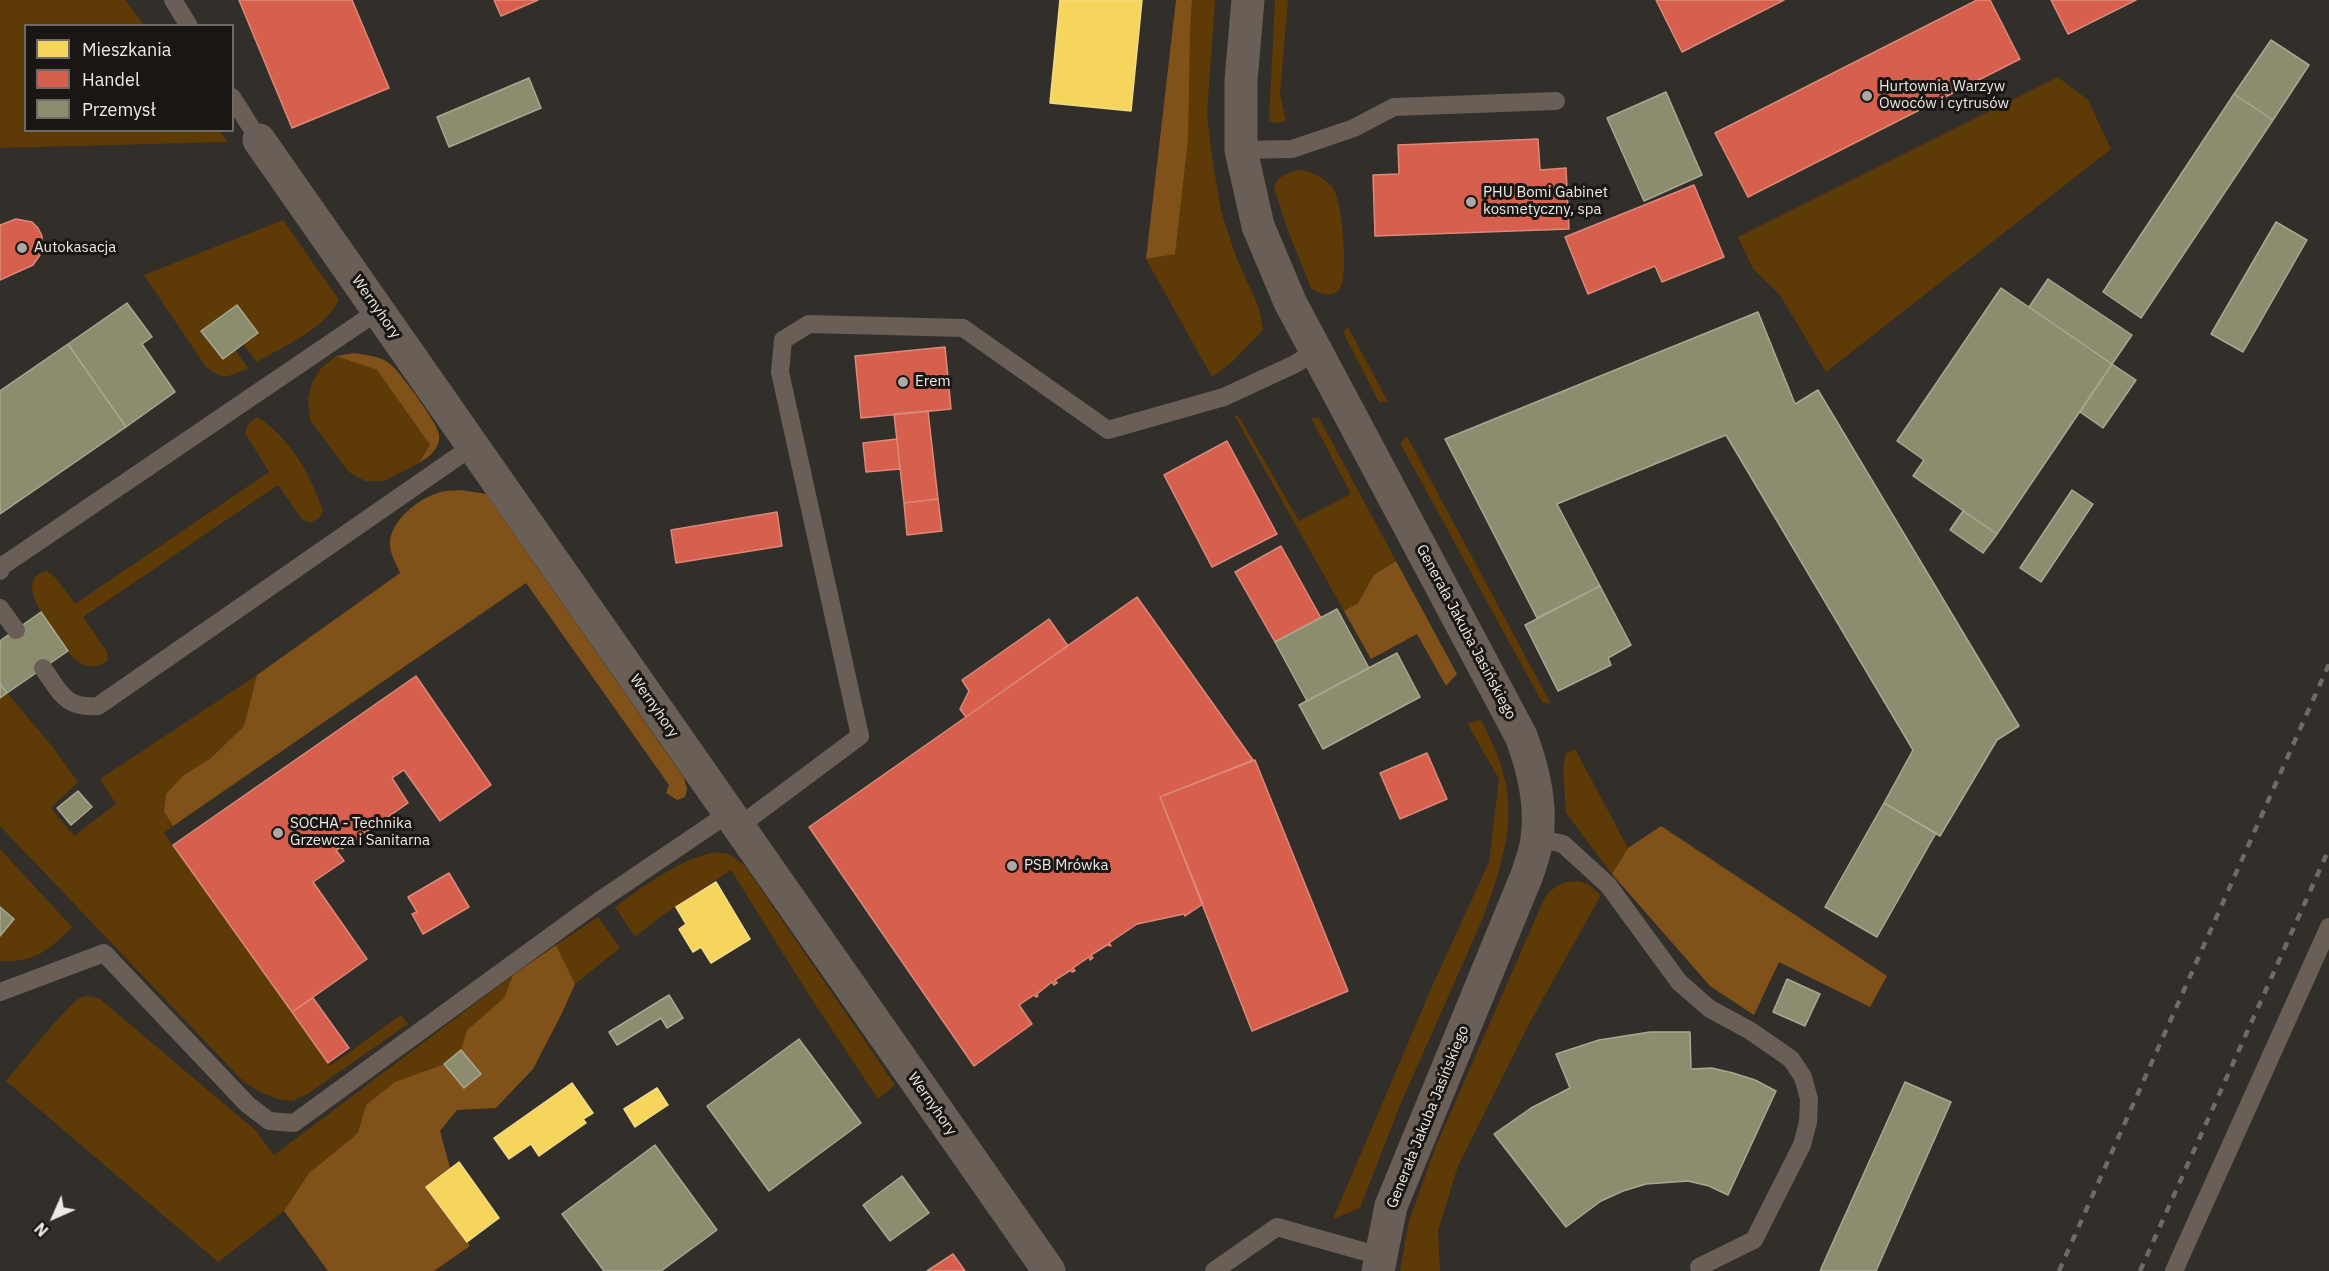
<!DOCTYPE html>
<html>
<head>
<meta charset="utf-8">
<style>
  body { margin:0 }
  #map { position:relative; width:2329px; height:1271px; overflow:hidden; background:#322e2a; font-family:"IBM Plex Sans",sans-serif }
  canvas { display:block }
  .legend { position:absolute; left:24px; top:24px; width:210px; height:108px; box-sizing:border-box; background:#1a1613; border:2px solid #6f6a67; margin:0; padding:8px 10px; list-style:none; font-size:18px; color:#eee9e4 }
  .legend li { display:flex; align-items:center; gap:12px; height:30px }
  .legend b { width:30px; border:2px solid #6f6a67 }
  .north { position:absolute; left:24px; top:1187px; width:60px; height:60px; -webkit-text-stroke:4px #1a1613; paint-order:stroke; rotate:225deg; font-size:16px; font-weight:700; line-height:24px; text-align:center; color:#eee9e4 }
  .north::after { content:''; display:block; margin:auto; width:21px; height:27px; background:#eee9e4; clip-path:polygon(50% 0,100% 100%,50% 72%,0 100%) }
</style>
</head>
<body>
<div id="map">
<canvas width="2329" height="1271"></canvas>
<ul class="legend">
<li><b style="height:16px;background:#f6d55c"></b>Mieszkania</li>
<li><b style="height:16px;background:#d6604d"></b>Handel</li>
<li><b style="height:16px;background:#8c8c6e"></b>Przemysł</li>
</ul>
<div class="north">N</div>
</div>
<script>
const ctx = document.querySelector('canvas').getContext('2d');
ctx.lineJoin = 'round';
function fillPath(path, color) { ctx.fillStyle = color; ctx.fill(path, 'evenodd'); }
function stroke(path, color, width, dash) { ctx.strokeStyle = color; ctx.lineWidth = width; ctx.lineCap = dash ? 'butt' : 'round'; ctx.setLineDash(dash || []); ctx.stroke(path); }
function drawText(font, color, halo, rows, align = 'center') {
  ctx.font = font + ' "IBM Plex Sans",sans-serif'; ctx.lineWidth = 6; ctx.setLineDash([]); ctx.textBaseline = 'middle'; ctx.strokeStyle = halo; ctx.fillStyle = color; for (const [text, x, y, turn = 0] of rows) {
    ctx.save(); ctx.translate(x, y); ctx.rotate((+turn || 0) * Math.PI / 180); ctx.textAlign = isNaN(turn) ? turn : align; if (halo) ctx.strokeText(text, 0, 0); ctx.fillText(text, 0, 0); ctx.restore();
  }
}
const green = new Path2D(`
  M0,0H125L144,25L26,26V130L219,131L228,142L0,148Z
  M1192,0H1215L1207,113L1212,157L1221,211L1236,257L1259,308L1263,330L1232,362L1212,377L1146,259L1175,253Z
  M1275,0H1288L1280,94L1286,121L1277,123L1269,121Z
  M2058,77L2088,100L2111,149L1826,372L1780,295L1753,269L1738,237Z
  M1297,170C1310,170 1324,177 1333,188C1342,200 1349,277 1340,289C1333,298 1319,294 1311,288L1288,231L1274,188C1277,176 1287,174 1297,170Z
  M283,220L339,300C325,329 284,346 257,362L243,344L258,333L237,305L202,331L223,359L235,350L248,368C228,377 224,381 206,367L144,275Z
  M1348,327L1388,402H1379L1343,332Z
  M336,356L377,370L430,445L419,463L384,481H365L349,472L310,420L308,399L312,383L321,368Z
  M1234,415L1239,417L1299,521L1351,494L1311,418H1319L1396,561L1374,575L1358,603L1344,611Z
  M257,417C290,437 310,474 323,511L319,518L310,523L302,519L278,485L83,617L107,652L108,660C101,667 91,668 82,664C70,658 62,643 55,632C45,618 14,578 47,571L56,578L75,604L269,472L245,433L248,424Z
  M1407,436L1551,704L1542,702L1400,443Z
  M257,675L244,726L211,758L184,775L164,812L173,826L164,833L330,1066L401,1015L408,1024L306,1095L292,1101L278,1099L260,1092L244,1082L0,826V698L7,693L51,745L78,782L51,808L74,836L116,804L100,779Z
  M1481,720C1486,727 1489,737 1493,745C1522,807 1505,858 1483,918L1400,1105L1360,1208L1333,1219L1434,982L1489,862L1499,779L1467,723Z
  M1575,749L1628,848L1612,874L1566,813L1563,770L1566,753Z
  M0,849L72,927C49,950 35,963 0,961V936L14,919L0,907Z
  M714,852L729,854L745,866L895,1085L878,1099L807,992L731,870L660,917L635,937L615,907C649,883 673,863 714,852Z
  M1577,881L1588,884L1601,895L1530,1022L1458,1166L1438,1231L1440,1271H1400L1409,1221L1436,1146L1545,897C1555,885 1562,882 1577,881Z
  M598,917L620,948L575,984L556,945Z
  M513,975L504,998L467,1030L461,1050L444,1064L426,1070L366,1105L358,1133L309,1173L284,1211L218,1262L6,1081C19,1066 68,1003 82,997C88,995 94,997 100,999L255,1130L274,1155Z`);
const forest = new Path2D(`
  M1176,0H1192L1190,30L1188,139L1175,254L1146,259Z
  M354,353C365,355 381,356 390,364C399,370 438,424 439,434C441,448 429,457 419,463L430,445L377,370L336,356Z
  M461,490L486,494L684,778L687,789L685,797L677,800L666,793L669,785L526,583L173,826L164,812L166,794L184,775L211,758L244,726L257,675L400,573C396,563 389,553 390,541C392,520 418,499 438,493C445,490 454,491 461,490Z
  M1396,561L1457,674L1446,686L1417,634L1371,659L1344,611L1358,603L1374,575Z
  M1661,826L1887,976L1870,1007L1779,962L1754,1015L1710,986L1612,874L1628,848Z
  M556,945L575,984L561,1015L533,1069L496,1108L457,1110L440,1131L450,1168L426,1187L470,1246L434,1271H328L284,1211L309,1173L358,1133L366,1105L395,1082L444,1064L461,1050L467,1030L504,998L513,975Z`);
const homes = new Path2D(`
  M1060,0H1142L1131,111L1050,103Z
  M716,882L750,939L711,963L701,947L693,952L679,929L686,924L676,907Z
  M572,1083L593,1113L583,1119L586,1123L539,1156L531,1144L509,1159L494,1138Z
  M657,1088L668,1105L635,1127L624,1109Z
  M459,1162L499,1218L467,1242L426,1187Z`);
const shops = new Path2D(`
  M239,0H352L389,88L292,128Z
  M494,0H538L501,16Z
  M1656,0H1784L1682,52Z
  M1977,0H1990L2020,59L1748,197L1715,133Z
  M2051,0H2136L2068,34Z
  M1538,139L1540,170L1566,168L1569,229L1375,236L1373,175L1399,174L1398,145Z
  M1694,185L1724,257L1662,282L1655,266L1588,294L1565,237Z
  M16,219L32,222L38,228L42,236V252L33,265L0,280V225Z
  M945,347L951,409L861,418L855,356Z
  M928,411L938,499L904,503L894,414Z
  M897,439L900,469L866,472L863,443Z
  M1227,441L1277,534L1212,567L1164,475Z
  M938,499L942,531L907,535L904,503Z
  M777,512L782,546L676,563L671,530Z
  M1281,546L1321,618L1275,642L1235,572Z
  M1137,597L1253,760L1160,797L1203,904L1185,916L1184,914L1137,924L1109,943L1111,946L1107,945L1091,955L1093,958L1090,960L1089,957L1073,968L1075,971L1072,972L1071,970L1055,980L1057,983L1054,985L1052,982L1037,994L1038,996L1036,997L1034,995L1019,1005L1032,1024L974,1066L809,827Z
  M1049,619L1068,646L966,717L960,709L969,691L962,680Z
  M416,676L491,785L440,821L404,770L392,778L408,803L342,849L341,847L336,850L344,861L313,882L367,959L292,1012L173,845Z
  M1427,753L1447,799L1400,819L1380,773Z
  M1255,760L1348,991L1252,1031L1160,797Z
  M449,873L469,907L423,934L412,914L417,912L408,897Z
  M313,998L349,1048L328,1063L292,1012Z
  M953,1254L965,1271H927Z`);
const industry = new Path2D(`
  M2271,40L2309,65L2273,120L2234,94Z
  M529,78L541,108L449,147L437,117Z
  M1666,92L1702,175L1644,201L1607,118Z
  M2234,94L2273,120L2141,318L2103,292Z
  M2276,222L2307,240L2243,352L2211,334Z
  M2048,279L2132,335L2112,364L2029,307Z
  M2001,288L2112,364L1997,534L1913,476L1924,460L1897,441Z
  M127,303L152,337L142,344L175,392L126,427L68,344Z
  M237,305L258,333L223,359L201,331Z
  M1758,312L1795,404L1818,390L2019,726L1997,740L1940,836L1884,803L1913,750L1726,435L1557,504L1600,586L1537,618L1445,439Z
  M68,344L126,427L0,514V391Z
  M2112,364L2136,380L2103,428L2080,412Z
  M2072,490L2093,504L2041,582L2020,568Z
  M1963,511L1997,534L1983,553L1950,530Z
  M1600,586L1631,645L1608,658L1611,665L1558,691L1525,625Z
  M1337,609L1369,668L1307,701L1275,642Z
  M41,612L68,651L7,693L0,684V641Z
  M1397,653L1420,697L1323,749L1299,705Z
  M0,684L7,693L0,698Z
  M78,791L92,807L71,825L57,808Z
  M1884,803L1936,833L1877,937L1825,907Z
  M0,907L14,919L0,936Z
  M1787,979L1820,994L1805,1026L1773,1012Z
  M669,995L683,1018L667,1028L661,1018L617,1045L609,1032Z
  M1650,1032H1690L1691,1069L1712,1068L1733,1073L1755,1080L1776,1091L1728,1195L1709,1186L1688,1181L1646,1184L1623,1191L1601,1201L1566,1227L1494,1134L1531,1108L1570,1088L1556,1054L1599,1040Z
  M799,1039L861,1123L769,1191L707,1106Z
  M461,1050L481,1074L464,1088L444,1064Z
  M1905,1082L1951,1102L1876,1271H1820Z
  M655,1145L717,1230L661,1271H604L562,1214Z
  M902,1176L929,1213L890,1241L863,1205Z`);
const service = new Path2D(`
  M173,0L189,26
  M232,97L259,140
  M1241,150L1292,149L1354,128L1394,107L1556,101
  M0,571L2,566L20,554L378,311
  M0,608L16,630
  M43,668C60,692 65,709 98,706L473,446
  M738,827L860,736L780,372L783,340L809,324L963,328L1108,430L1224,397L1295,364L1316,351
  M1537,838L1563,844L1608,885L1679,982L1710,1009L1749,1030L1791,1059L1803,1077L1809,1099L1808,1122L1802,1145L1754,1240L1699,1267
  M0,992L104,953L247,1104L269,1121L294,1123L599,901L729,813
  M1214,1271L1277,1227L1380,1256
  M2174,1271L2329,927`);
const minor = new Path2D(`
  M259,140L1049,1271`);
const tertiary = new Path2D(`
  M1248,0L1241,80V150L1258,226L1290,302L1521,736C1533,768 1542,803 1537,838C1536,850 1531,863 1527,875L1391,1206L1378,1271`);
const rail = new Path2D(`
  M2059,1271L2329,664
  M2140,1271L2329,849`);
const markers = [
  [1867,96,6,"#aca8a3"],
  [1471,202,6,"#aca8a3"],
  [22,248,6,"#aca8a3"],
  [903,382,6,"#aca8a3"],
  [278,833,6,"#aca8a3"],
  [1012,866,6,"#aca8a3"]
];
const poiNames = [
  ["Hurtownia Warzyw",1879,87],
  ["Owoców i cytrusów",1879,104],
  ["PHU Bomi Gabinet",1483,193],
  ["kosmetyczny, spa",1483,210],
  ["Autokasacja",34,248],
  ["Erem",915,382],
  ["SOCHA - Technika",290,824],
  ["Grzewcza i Sanitarna",290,841],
  ["PSB Mrówka",1024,866]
];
const streetNames = [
  ["Wernyhory",376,307,55],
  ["Generała Jakuba Jasińskiego",1466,632,62],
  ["Wernyhory",654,706,55],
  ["Wernyhory",932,1104,55],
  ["Generała Jakuba Jasińskiego",1428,1117,-68]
];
fillPath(green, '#5e3a06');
fillPath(forest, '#805219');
fillPath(homes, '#f6d55c');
stroke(homes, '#f4db85', 1.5);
fillPath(shops, '#d6604d');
stroke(shops, '#dd897a', 1.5);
fillPath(industry, '#8c8c6e');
stroke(industry, '#a9a891', 1.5);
stroke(service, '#695f56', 18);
stroke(minor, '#695f56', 33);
stroke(tertiary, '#695f56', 33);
stroke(rail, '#706a65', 4.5, [8, 8]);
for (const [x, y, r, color] of markers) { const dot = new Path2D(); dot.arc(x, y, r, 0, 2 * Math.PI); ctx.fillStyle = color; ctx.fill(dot); stroke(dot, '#1a1613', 2); }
drawText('15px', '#eee9e4', '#1a1613', poiNames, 'left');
drawText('15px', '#eee9e4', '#1a1613', streetNames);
</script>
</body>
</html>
